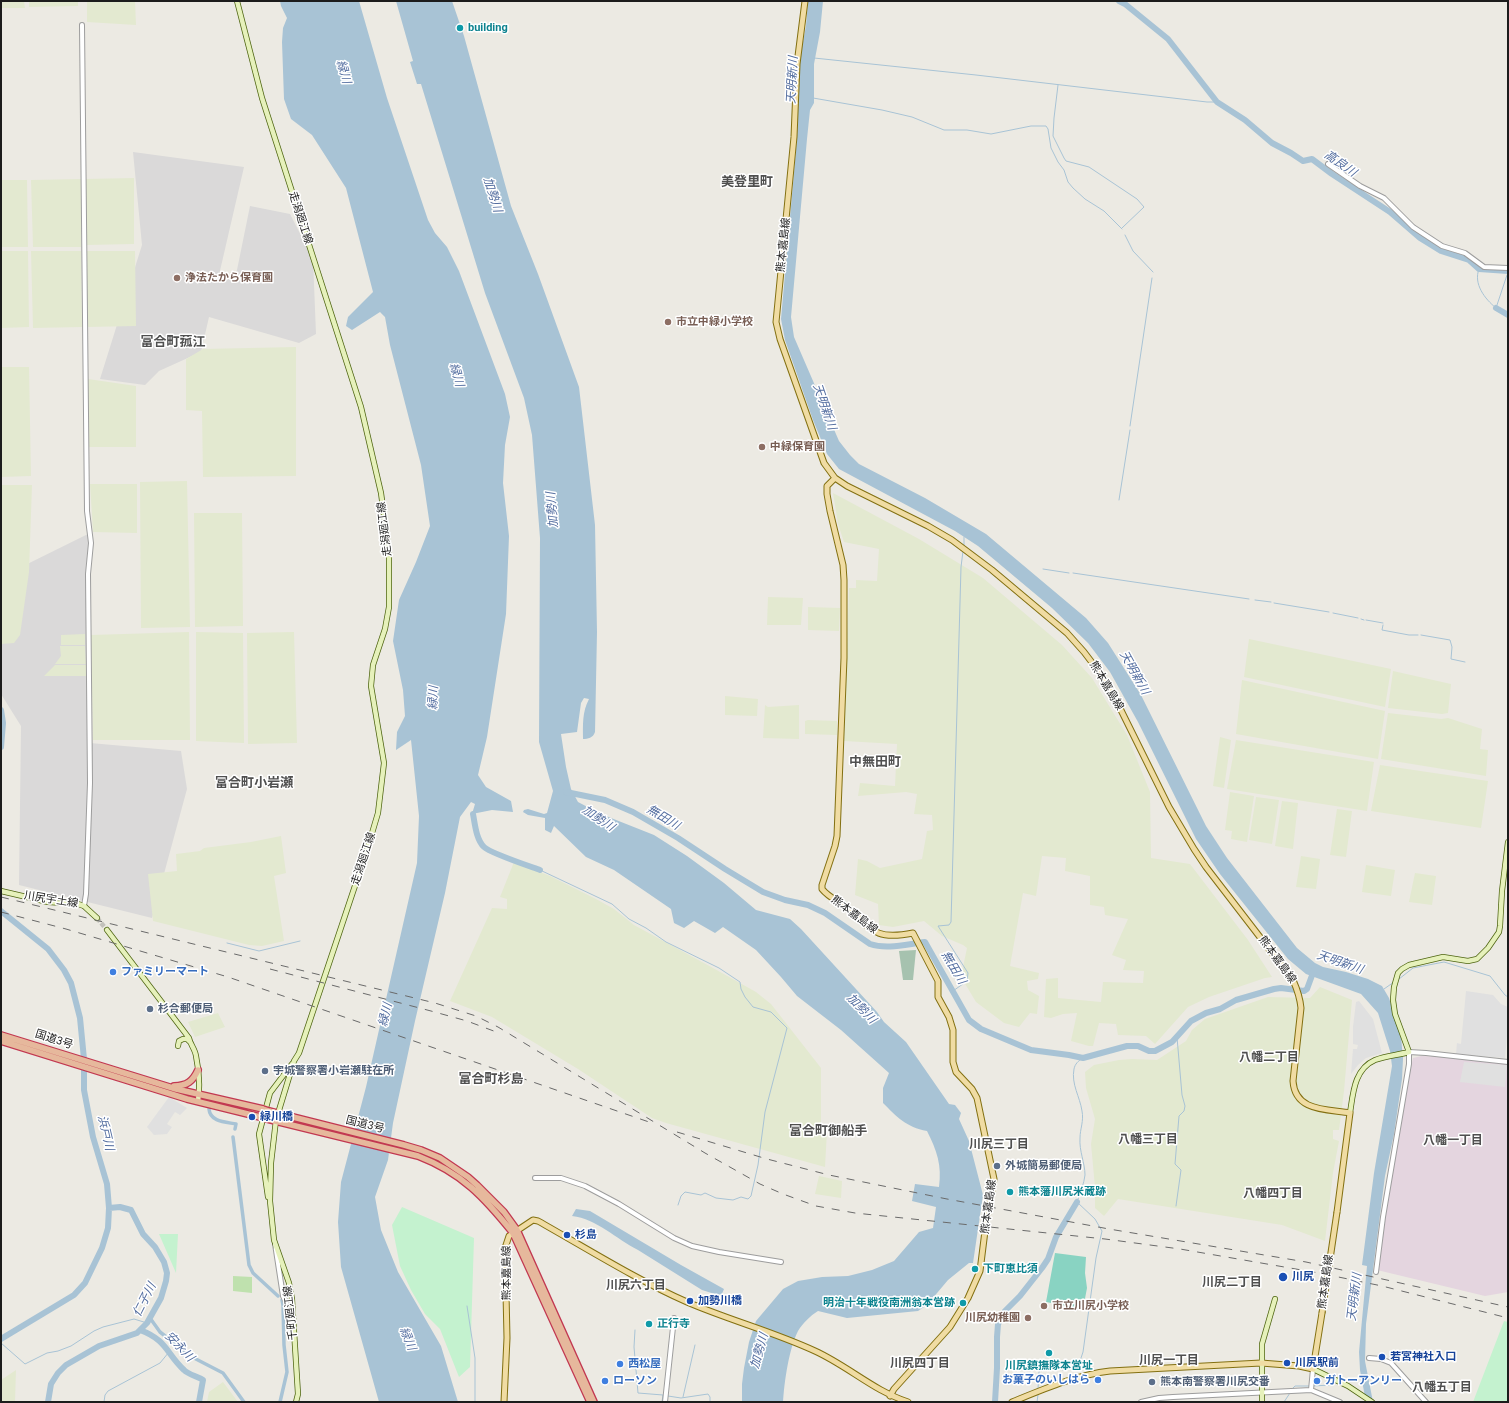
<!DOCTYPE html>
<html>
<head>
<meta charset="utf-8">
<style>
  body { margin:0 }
  #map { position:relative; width:1509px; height:1403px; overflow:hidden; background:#eceae3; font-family:Roboto,sans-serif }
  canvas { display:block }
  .frame { position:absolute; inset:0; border:2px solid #1c1c1c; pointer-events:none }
</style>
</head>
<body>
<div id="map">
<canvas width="1509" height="1403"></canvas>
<div class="frame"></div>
</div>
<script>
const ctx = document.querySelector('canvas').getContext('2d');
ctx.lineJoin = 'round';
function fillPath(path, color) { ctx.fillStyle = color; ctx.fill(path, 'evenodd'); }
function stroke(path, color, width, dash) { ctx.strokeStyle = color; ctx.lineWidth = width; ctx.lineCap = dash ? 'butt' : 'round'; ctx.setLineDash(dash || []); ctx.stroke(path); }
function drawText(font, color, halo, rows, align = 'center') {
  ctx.font = font + ' Roboto,"Noto Sans JP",sans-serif'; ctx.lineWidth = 3; ctx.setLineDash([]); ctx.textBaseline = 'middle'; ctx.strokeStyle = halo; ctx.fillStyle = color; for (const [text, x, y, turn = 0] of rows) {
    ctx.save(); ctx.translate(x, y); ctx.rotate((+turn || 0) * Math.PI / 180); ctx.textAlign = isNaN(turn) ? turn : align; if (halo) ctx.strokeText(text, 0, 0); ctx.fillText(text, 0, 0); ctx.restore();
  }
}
const residential = new Path2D(`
  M133,152L244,167L219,275L233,279L237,270L250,206L290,214L313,259L316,334L299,343L209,317L201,352L159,371L145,385L100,379L142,245Z
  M90,533V743L181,751L187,789L152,918L19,885L21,726L1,694V577Z`);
const industrial = new Path2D(`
  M1421,1056L1457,1057L1508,1063V1292L1485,1296L1377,1270L1403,1102L1413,1058Z`);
const farmland = new Path2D(`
  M1,1H24L25,8H1Z
  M29,1H78V6L29,7Z
  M87,1H135L136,25L87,22Z
  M134,178V244L86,245L85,179Z
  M81,179V247H33L31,180Z
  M1,180H27L28,247H1Z
  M1,251H28L29,327L1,328Z
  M31,251H81L82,327L33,328Z
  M86,251H135L136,326L87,327Z
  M296,347V476L203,477L202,411L186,410V359L203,349Z
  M1,367H29L31,476L1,477Z
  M88,379L136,386V447H88Z
  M187,481L190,627L141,628L140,482Z
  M90,484H137V533L93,532Z
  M1,485H32L29,572L20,635L14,643L1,644Z
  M833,493L919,539L983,578L1062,645L1092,678L1127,735L1150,792L1151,858L1190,864L1248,940L1272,977L1265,978L1209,997L1188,1007L1155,1044L1146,1036L1118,1035L1116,1024L1099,1023L1093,1046H1089L1071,1041L1077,1013L1063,1014L1051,1018L1044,1017L1046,979L1058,978V998L1101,1002L1103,982L1143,983L1144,971L1123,970L1126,960L1112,955L1128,919L1105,915L1104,907L1090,905V876L1065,871L1066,858L1042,856L1036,896L1023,893L1010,966L1039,973L1038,979L1027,981L1028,990L1039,996L1037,1014L1030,1013L1019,1027L1004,1023L976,1002L961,977L967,948L963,945L942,936L924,921L893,927L879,925L878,904L855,895L858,859L867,861L880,868L922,859L927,831L933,830L932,815L914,814L917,794L906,792L858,796L860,783L895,786L897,744L844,741L849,588H856V580L877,581L879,549L844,542L838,524Z
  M194,513H242L243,626L195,627Z
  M768,597L803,598L801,625H767Z
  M808,607L840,608L839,631L808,630Z
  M189,632L190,740H93L91,635Z
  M196,632L243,633L244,743L196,741Z
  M294,632L297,743L248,744L247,633Z
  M85,634V645H61V635Z
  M1249,639L1391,669L1385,707L1244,677Z
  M60,646H85L86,664H55L61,656Z
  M55,665H86V676H44Z
  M1393,671L1451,684L1448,713L1442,714L1388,708Z
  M1242,680L1385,711L1378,759L1236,734Z
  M725,696L758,699L757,716L725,715Z
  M765,705L768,707L799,705V739L763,738Z
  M1388,713L1441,719L1448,718L1482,729L1480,749L1488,750L1486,776L1381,759Z
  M808,720L837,721V735L805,734V721Z
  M1220,737L1231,740L1224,788L1213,786Z
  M1236,740L1374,762L1367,811L1227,789Z
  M1380,765L1488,781L1481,828L1371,811Z
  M1230,792L1254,796L1247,842L1231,839L1232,831L1225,830Z
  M1256,797L1279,800L1272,844L1249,840Z
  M1282,801L1298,803L1293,849L1275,846Z
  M1337,809L1352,811L1346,857L1330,855Z
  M281,836L286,873L274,876L284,941L262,946L249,945L153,921L148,874L177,871L176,854L200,851L204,848L251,842Z
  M1301,856L1320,859L1316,889L1296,887Z
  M514,862L550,876L596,899L614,909L634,925L713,968L756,992L771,1004L821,1068V1128L827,1131L825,1167L666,1123L652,1118L578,1069L492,1017L450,1001L492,908L507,909V899L500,897Z
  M1366,865L1395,870L1391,896L1362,892Z
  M1415,873L1436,876L1432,905L1409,902Z
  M1320,987L1352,1000L1344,1091L1339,1130H1333V1139L1339,1141L1333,1173L1325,1241L1282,1225L1118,1199L1104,1216L1095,1208V1187L1091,1144L1095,1119L1086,1088L1085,1072L1094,1065L1119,1060L1132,1059L1157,1060L1186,1041L1192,1030L1205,1019L1268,997L1310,998Z
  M218,1013L225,1027L195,1037L188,1022Z
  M819,1176L842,1181L841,1198L815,1194Z
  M16,1370L15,1402H1V1380Z
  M223,1382L238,1402H207L209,1392Z`);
const grass = new Path2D(`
  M233,1276L252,1277V1293L233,1291Z`);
const cemetery = new Path2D(`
  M916,950L913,980H903L899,951Z`);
const park = new Path2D(`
  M402,1207L474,1238L470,1367L459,1377L440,1329L425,1314L411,1290L400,1266L392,1225Z
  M159,1234H178L176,1273Z
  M1504,1321L1508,1322V1402H1473Z`);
const pitch = new Path2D(`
  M1055,1253L1086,1257L1085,1273L1087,1288L1083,1309L1046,1302Z`);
const parking = new Path2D(`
  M1466,991L1493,995L1501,1004L1508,1007V1025L1505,1058L1456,1054L1457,1043L1461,1044Z
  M1359,1001L1373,1019L1382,1053L1366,1058L1358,1065L1351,1074L1353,1049H1357L1358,1045L1353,1044V1027L1356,1002Z
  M1464,1062L1507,1065L1505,1087L1460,1082Z
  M169,1097L187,1108L180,1115L175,1112L167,1124L172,1127L167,1134L154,1135L147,1127Z`);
const water = new Path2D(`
  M280,1H359L387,98L428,220L435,233L447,247L459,271L505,394L510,417L505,445L503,483L509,536L506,614L487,737L478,775L486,787L511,801L513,812L492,810L472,814L475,804L471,802L460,817L445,893L415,1021L393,1123L388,1160L375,1197L381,1230L398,1272L441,1346L458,1402H379L341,1267L338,1222L341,1182L366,1087L417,863L419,816L411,740L396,750L397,732L405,716L403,690L393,641L399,600L416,562L430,526L421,465L390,345L385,317L380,312L352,330L346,326L348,317L373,292L346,188L312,135L291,119L284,99L282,42L283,28L287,18L281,6Z
  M396,1H452L464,36L511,206L538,274L579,387L595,525L597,632L595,732C593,738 588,739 583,739C583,725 582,712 589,699L584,698L581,703L577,732L561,734L566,767L571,789L578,802L601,814L654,835L687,856L724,883L756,910L790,919L801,929L877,1012L884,1022L906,1042L949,1104L955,1105L961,1113L959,1119L969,1141L983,1195L973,1263H969L948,1280L927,1305L918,1311L847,1318L818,1311C810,1316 803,1323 798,1331C789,1348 784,1383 783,1402H742V1384L744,1368L749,1342L756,1321L783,1289L798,1281L822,1277L848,1276L872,1270L894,1261L919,1232L933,1228L936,1207L912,1201L915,1184L939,1187C942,1165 937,1151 927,1131C906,1127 897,1117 883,1103V1088L889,1073L841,1030L797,996L781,977L756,950L723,927L715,933L694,921L684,928L674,923L671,909L614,870L586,857L554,826L551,833L545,830V818L528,815L523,812L524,810L528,809L544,814L547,813L553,791L539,742L540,538L532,435L524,398L485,293L421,84H417L410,62L413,61Z
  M808,1H823L820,32L814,64V103L810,110L807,139L791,317L794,337L839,441L850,455L859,464L925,498L986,534L1086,618L1108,643L1141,695L1206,826L1227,858L1297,948L1315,963L1323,967L1346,972L1368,979L1382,986L1389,998L1401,1036L1403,1059L1402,1079L1394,1134L1385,1176L1366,1324L1365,1361L1373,1402H1366L1360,1370L1359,1352L1367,1266L1362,1265L1374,1173L1392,1066L1390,1051L1378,1013L1361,994L1306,974L1288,959L1220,874L1196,839L1138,722L1110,672L1088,643L1052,608L978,546L955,531L839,469L827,454L813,420L785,340L781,319L797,138L800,57L806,26Z
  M576,1209L590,1211L681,1265L724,1289L721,1296L702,1290L638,1250C616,1239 597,1219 572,1216Z`);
const stream = new Path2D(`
  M814,58L976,75L1207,102H1217
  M1058,85L1054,118L1053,136L1064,158L1066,161L1089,167L1137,199L1144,207L1122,228
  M813,98L882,110L912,117L944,130H967L991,134L1031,126H1046L1048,129L1051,148L1058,162L1064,170L1068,182L1073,188L1085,199L1104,211L1122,229
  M1125,235L1133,251L1153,272
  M1479,269C1473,284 1485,299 1496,308L1507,275
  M1130,426L1152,278
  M1119,500L1130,430
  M964,545V537
  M1043,569L1069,573
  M1073,573L1249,599
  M1255,600L1271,602
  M1274,603L1329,612
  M1333,613L1358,618
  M1361,619L1364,620
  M1366,620L1383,623
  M1383,625L1382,630L1409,635H1418
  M1421,635L1450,640L1452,647L1451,659L1465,662
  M540,870L612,904L629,919L646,928L666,942L719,968L740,982L741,989L745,997L753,1007L771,1012L787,1028L765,1112L758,1165L751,1196L748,1199L741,1197L733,1200L716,1198L705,1193L701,1195L685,1192L681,1196L678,1205
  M227,943L259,951L300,941
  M1399,979L1413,968L1444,962L1490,976L1505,995L1508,997
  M1384,989L1394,982
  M953,991L967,981L968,973L938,926L949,925L951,922L961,567L963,551
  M1176,1206L1181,1170L1175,1164L1179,1116L1184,1111L1185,1106L1182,1095L1177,1037
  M467,1306L475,1358V1402
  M635,1330L634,1347L638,1393L663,1395L662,1402
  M1,1343L25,1364L47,1353L58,1351L71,1346L94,1331L103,1327L134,1319L147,1323
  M1312,1386L1332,1385
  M1293,1388L1295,1386H1309
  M1038,1389L1039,1372L1045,1363L1063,1370L1079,1364L1083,1352L1096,1258L1102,1231L1095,1219L1077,1202C1080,1193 1084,1184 1085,1175C1085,1163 1079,1151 1080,1138C1080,1129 1084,1121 1082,1111C1080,1097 1071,1084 1074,1069C1075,1064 1078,1061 1083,1058
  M668,1396L681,1398L708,1394L710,1397V1402
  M683,1397L695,1345
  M104,1402L105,1395L108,1391L160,1363L169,1352
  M1037,1402L1038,1395
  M1284,1402L1290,1393`);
const canal = new Path2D(`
  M209,1109C210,1122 226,1122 236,1124L235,1129
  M233,1137L249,1265L253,1273L278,1296
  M150,1318L160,1332L192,1357L223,1373L244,1402
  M280,1402L287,1372L284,1345L283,1305L282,1300`);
const river = new Path2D(`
  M1119,1L1125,4L1168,39L1217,102L1245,120L1272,143L1291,153L1303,161L1312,159L1332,174L1390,212L1420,238L1441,251L1469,260L1479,269L1508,271
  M1496,308L1508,315
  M1,710L3,723L1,747
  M566,792L605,800L633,812L678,838L725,869L763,892L785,900L808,905L825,913L870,944C887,950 907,944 925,942L969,1020L981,1029L1031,1050L1069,1055L1083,1058L1127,1046H1138L1149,1051H1155L1172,1042L1191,1021L1206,1013L1220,1009L1236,1000L1274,989L1281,988L1304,991L1307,989L1314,970
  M473,814C475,824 476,839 484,847C490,853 529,866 540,870
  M1,911L48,949L64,970L71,983L80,1018L84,1059V1090L93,1137L107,1184L109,1208L108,1228L102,1248L85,1283L74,1295L1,1339
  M140,1330C167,1340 166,1353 184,1370C189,1375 197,1376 203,1380L199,1402
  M48,1402L51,1384L58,1373L66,1365L99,1346L137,1333L147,1323L161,1298L166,1281L167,1273L164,1262L155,1247L143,1234L131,1210L120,1207L109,1208
  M995,1402L997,1368V1337L998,1324L1005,1311L1020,1296L1042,1268L1048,1259L1056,1237L1077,1202`);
const secondaryTunnel = new Path2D(`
  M97,918L107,930`);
const tertiary = new Path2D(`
  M82,25L87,511L91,543L88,574L90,783L86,894L84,906
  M1328,164L1360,186L1384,198L1413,227L1442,246L1465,253L1484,267L1508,268
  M535,1178H561L585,1186L619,1204L674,1238L692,1246L719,1252L781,1262
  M275,1244L283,1296L286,1302L292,1329
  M1376,1272L1383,1217L1409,1064V1052L1426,1053L1508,1062
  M1369,1358L1381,1359L1391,1363L1426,1402
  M1311,1390L1313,1369
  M665,1402L674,1318
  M1141,1402L1159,1398L1173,1397L1311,1390L1340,1402`);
const secondary = new Path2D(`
  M237,1L262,98L361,407L381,493L389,552V607L385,629L373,665L371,686L384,763L378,813L367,850L299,1053L294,1061L276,1120L271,1163L270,1201L274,1240L289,1283L292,1299L298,1394L296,1402
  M1,891L48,902L78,904L84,906L97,918
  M107,930L189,1038C190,1044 195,1049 196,1056C199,1070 200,1087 198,1101
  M178,1046L179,1041L183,1039H187L190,1042
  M1350,1113C1353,1094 1354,1069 1375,1060C1386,1056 1398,1055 1409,1052L1395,1014L1393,1000L1394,987L1398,973L1402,969L1409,965L1443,957L1468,961L1477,959L1488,948L1499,932L1500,926L1502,891L1508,842
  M268,1197L259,1134L270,1093L292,1064
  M1313,1369L1348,1386L1372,1402
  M1262,1402V1344L1275,1299`);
const primary = new Path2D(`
  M805,1L797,64L794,137L776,322L780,339L824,463L835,478L847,486L928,526L952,540L992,570L1048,617L1067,633L1084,652L1103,677L1111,690L1169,807L1194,849L1206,867L1293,980C1297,989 1300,998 1301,1008L1293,1081C1295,1112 1327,1109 1350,1113L1337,1212
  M835,478L827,486V494L830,511L843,565L844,580V658L837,836L835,846L822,885V889C830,899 841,902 850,910C873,932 878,940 913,933L938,981V997L949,1017L953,1030V1062L956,1072L972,1089L977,1098L994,1179L986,1223L980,1271L968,1298L950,1327L894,1389L890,1396
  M504,1402L507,1338L505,1248L509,1236L533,1220L538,1221C586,1248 637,1280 687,1302C729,1320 774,1332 815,1351C848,1366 874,1391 908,1402
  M1012,1402C1044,1389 1076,1375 1110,1371L1261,1363L1299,1366L1313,1369L1322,1313`);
const trunk = new Path2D(`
  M1,1035L176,1089L263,1109
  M1,1041L187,1099L260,1117
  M174,1086C187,1086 193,1081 198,1070
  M269,1111L404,1145L421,1150L440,1158L468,1177L477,1185L504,1212L517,1230L594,1402
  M267,1119L418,1156C462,1173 484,1197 513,1233L590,1402`);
const rail = new Path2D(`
  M1,897L435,1003L476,1016L498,1027L705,1153L760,1184L783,1194L816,1206L855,1213L1105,1239L1180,1249L1319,1273L1382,1286L1508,1318
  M1,912L66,929L228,977L649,1122
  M270,969L431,1011L467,1021L499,1033
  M677,1132L767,1159L829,1175L947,1199L1109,1229L1306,1262L1508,1307`);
const primaryBridge = new Path2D(`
  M1322,1313L1337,1212`);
const trunkBridge = new Path2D(`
  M263,1109L269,1111
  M260,1117L267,1119`);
const markers = [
  [460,28,4,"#0f9aa8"],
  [177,278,4,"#8d6e63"],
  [668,322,4,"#8d6e63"],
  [762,447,4,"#8d6e63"],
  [113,972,4,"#3f7fe0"],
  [150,1009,4,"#5c6f8a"],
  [265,1071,4,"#5c6f8a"],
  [252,1117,4,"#1a4fb4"],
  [997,1166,4,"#5c6f8a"],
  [1010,1192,4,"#0f9aa8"],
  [567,1235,4,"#1a4fb4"],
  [975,1269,4,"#0f9aa8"],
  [1283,1277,5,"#1a4fb4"],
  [690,1301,4,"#1a4fb4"],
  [963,1303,4,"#0f9aa8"],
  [1044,1306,4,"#8d6e63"],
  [1028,1318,4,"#8d6e63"],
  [649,1324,4,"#0f9aa8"],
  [1049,1353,4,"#0f9aa8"],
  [1382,1357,4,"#1a4fb4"],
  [1287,1363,4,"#1a4fb4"],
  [620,1364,4,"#3f7fe0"],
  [1098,1380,4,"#3f7fe0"],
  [605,1381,4,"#3f7fe0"],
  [1317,1381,4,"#3f7fe0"],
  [1152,1382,4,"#5c6f8a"]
];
const cultureNames = [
  ["building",468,28],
  ["熊本藩川尻米蔵跡",1018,1192],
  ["下町恵比須",983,1269],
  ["明治十年戦役南洲翁本営跡",955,1303,"right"],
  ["正行寺",657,1324],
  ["川尻鎮撫隊本営址",1049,1366,"center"]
];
const streetNames = [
  ["走潟廻江線",300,218,72],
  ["熊本嘉島線",784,245,-84],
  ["走潟廻江線",385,529,-97],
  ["熊本嘉島線",1106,686,59],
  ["走潟廻江線",364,859,-72],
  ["川尻宇土線",51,900,9],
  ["熊本嘉島線",854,915,37],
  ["熊本嘉島線",1277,960,54],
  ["国道3号",54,1040,18],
  ["国道3号",365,1125,14],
  ["熊本嘉島線",989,1207,-82],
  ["熊本嘉島線",507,1273,-90],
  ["熊本嘉島線",1326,1282,-82],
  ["千町廻江線",291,1313,-96]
];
const educationNames = [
  ["浄法たから保育園",185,278],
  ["市立中緑小学校",676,322],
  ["中緑保育園",770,447],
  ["市立川尻小学校",1052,1306],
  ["川尻幼稚園",1020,1318,"right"]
];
const shopNames = [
  ["ファミリーマート",121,972],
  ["西松屋",628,1364],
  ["お菓子のいしはら",1090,1380,"right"],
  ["ローソン",613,1381],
  ["ガトーアンリー",1325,1381]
];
const serviceNames = [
  ["杉合郵便局",158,1009],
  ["宇城警察署小岩瀬駐在所",273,1071],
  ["外城簡易郵便局",1005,1166],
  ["熊本南警察署川尻交番",1160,1382]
];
const transitNames = [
  ["緑川橋",260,1117],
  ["杉島",575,1235],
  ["川尻",1292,1277],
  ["加勢川橋",698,1301],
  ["若宮神社入口",1390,1357],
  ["川尻駅前",1295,1363]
];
const waterNames = [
  ["緑川",343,72,74],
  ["天明新川",793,80,-87],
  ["高良川",1340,164,35],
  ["加勢川",492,195,73],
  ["緑川",456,375,74],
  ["天明新川",824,407,71],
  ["加勢川",553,510,-95],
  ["天明新川",1134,673,61],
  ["緑川",434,698,-88],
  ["無田川",663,818,31],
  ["加勢川",598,819,34],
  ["天明新川",1340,963,19],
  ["無田川",953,968,59],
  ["加勢川",861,1009,46],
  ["緑川",386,1015,-77],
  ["浜戸川",105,1133,77],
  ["天明新川",1355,1297,-83],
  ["仁子川",145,1300,-63],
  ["緑川",407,1339,68],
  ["安永川",179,1347,46],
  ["加勢川",760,1351,-74]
];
const neighbourhoodNames = [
  ["八幡二丁目",1269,1058],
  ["八幡三丁目",1148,1140],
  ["八幡一丁目",1453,1141],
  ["川尻三丁目",999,1145],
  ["八幡四丁目",1273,1194],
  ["川尻二丁目",1232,1283],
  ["川尻六丁目",636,1286],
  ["川尻一丁目",1169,1361],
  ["川尻四丁目",920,1364],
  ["八幡五丁目",1442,1388]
];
const quarterNames = [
  ["美登里町",747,183],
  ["富合町菰江",173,343],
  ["中無田町",875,763],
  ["富合町小岩瀬",254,784],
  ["富合町杉島",491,1080],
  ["富合町御船手",828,1132]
];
fillPath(residential, '#dad9d9');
fillPath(industrial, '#e4d5df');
fillPath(farmland, '#e3e9d0');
fillPath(grass, '#bfe1ae');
fillPath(cemetery, '#a6c2af');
fillPath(park, '#c4f2cf');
fillPath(pitch, '#89d3c2');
fillPath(parking, '#e0e0e0');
fillPath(water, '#a8c3d5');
stroke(stream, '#a8c3d5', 1);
stroke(canal, '#a8c3d5', 3.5);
stroke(river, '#a8c3d5', 6);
stroke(secondaryTunnel, '#c2c1bb', 4.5, [4.5, 2]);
stroke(tertiary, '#9d9d9d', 6);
stroke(secondary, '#4e6511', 6);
stroke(primary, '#837011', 7);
stroke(trunk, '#c23851', 8);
stroke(tertiary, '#fff', 4);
stroke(secondary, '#e6f1bb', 4.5);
stroke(primary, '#f0dca3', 5);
stroke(trunk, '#e6b89c', 5.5);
stroke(rail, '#6a6a6a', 1, [8, 8]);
stroke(primaryBridge, '#837011', 7, []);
stroke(trunkBridge, '#c23851', 8, []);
stroke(primaryBridge, '#f0dca3', 5);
stroke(trunkBridge, '#e6b89c', 5.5);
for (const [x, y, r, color] of markers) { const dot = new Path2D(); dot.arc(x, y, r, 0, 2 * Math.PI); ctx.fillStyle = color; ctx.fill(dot); stroke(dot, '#fff', 1.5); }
drawText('bold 11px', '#0d838f', '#fff', cultureNames, 'left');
drawText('11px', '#1c1c1c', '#fff', streetNames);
drawText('bold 11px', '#785e54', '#fff', educationNames, 'left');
drawText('bold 11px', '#366cbe', '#fff', shopNames, 'left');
drawText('bold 11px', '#4e5e75', '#fff', serviceNames, 'left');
drawText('bold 11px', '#164399', '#fff', transitNames, 'left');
drawText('italic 12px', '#546ea0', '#fff', waterNames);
drawText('bold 12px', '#4f4f4f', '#fff', neighbourhoodNames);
drawText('bold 13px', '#4f4f4f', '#fff', quarterNames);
</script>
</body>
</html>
